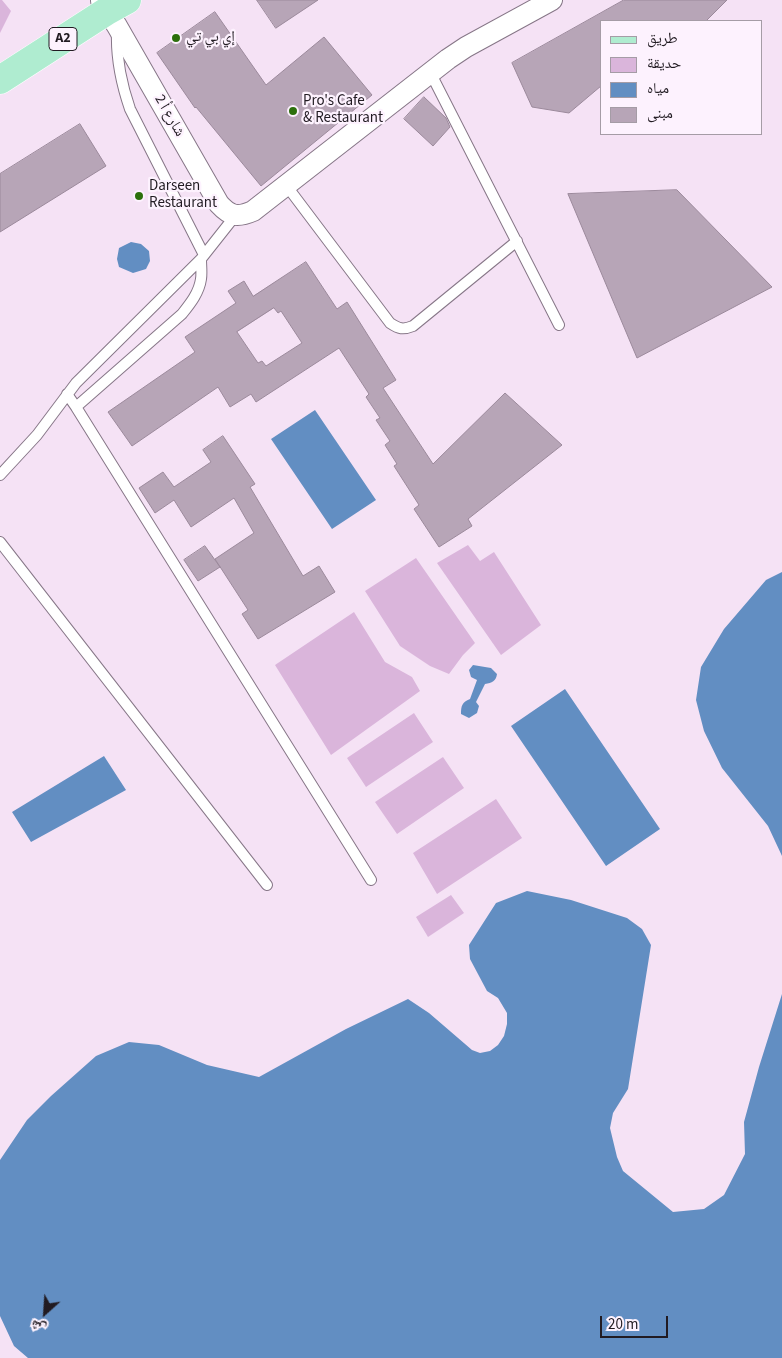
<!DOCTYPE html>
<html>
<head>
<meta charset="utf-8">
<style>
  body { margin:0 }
  #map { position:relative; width:782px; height:1358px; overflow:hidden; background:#f5e2f5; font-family:"Source Sans 3","Noto Naskh Arabic",sans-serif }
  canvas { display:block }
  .legend { position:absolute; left:600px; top:20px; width:162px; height:115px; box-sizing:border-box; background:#fdf2fe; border:1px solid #a59ca6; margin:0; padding:6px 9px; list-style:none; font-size:15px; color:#211b22 }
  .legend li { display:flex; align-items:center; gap:10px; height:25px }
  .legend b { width:25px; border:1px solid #a59ca6 }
  .north { position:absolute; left:20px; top:1288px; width:50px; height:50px; -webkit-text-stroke:4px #fdf2fe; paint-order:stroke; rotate:206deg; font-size:14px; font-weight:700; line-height:20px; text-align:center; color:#211b22 }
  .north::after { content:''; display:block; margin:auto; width:18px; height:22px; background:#211b22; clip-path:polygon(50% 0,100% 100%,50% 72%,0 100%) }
  .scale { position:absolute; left:600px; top:1316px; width:68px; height:22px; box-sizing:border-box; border:2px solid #211b22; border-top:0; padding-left:6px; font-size:15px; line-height:18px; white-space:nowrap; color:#211b22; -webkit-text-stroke:4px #fdf2fe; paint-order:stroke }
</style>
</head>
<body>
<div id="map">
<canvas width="782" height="1358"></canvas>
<ul class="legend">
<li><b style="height:6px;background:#afecd0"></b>طريق</li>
<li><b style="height:14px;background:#dab5db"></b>حديقة</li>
<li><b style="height:14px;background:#628ec2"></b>مياه</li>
<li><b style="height:14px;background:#b7a5b7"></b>مبنى</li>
</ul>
<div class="north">ش</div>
<div class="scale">20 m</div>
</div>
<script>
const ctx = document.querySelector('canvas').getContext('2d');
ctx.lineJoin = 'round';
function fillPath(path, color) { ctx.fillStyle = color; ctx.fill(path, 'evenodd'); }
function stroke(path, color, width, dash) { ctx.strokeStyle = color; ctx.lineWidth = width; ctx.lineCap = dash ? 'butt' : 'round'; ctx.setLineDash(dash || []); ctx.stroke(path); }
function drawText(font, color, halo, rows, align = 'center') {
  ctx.font = font + ' "Source Sans 3","Noto Naskh Arabic",sans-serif'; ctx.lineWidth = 4.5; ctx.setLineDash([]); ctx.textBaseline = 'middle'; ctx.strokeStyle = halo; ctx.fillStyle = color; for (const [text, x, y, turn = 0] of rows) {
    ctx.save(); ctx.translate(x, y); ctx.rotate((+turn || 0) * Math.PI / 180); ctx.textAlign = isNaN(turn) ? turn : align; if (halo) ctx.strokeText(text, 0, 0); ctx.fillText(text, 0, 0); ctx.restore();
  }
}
const green = new Path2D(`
  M0,0H2L11,11L0,33Z
  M468,545L480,561L494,552L541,625L501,655L437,563Z
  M416,558L475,643L463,655L449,674L430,666L400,646L365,591Z
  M354,612L385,662L412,677L420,691L331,755L275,665Z
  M414,713L433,742L366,787L347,758Z
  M443,757L464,788L397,834L375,802Z
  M496,799L522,838L437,894L413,853Z
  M451,895L464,913L428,937L416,917Z`);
const water = new Path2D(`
  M131,242L141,244L149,251L150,261L146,269L133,273L119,267L117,259L119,248Z
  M315,410L376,500L332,529L271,439Z
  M782,572V856L768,826L722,768L704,731L696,700L701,667L724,629L766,580Z
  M473,665L491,668L497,674C496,681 492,683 485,684L476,702L479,706L477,713L469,718L461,714C461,706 462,702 470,699L477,680L471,677L469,670Z
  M565,689L660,829L606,866L511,726Z
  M104,756L126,790L31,842L12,812Z
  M527,891L571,900L627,918L642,929L651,945L628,1089L613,1113L610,1128L617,1157L623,1171L673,1212L704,1209L724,1195L745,1154L744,1122L759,1067L782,994V1358H28L14,1346L0,1316V1160L27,1120L51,1096L96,1056L129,1042L159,1045L207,1065L259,1077L346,1029L408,999L429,1013L472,1050L480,1053L490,1051L498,1045L504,1036L507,1024V1013L498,998L487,991L470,959L469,945L496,903Z`);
const building = new Path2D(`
  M257,0H318L276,28Z
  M624,0H727L706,21H601V86L569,113L532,107L512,63Z
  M215,12L266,85L324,37L372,95L261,186L196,107L195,108L157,53Z
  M424,97L446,118L450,127L433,146L404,119Z
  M80,124L106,166L0,232V174Z
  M677,190L772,287L637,358L568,194Z
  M306,262L337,309L347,302L396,380L383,388L433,464L505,393L562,445L468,519L472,526L439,547L414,509L419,505L394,466L397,464L385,445L390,441L376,420L380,418L366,397L369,394L339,348L256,402L251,394L230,407L218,387L132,446L108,412L195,352L185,337L236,303L228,291L244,281L253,296ZM274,308L278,313L281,311L302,343L266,366L262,361L258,363L237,332Z
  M223,436L255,484L250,487L303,576L319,566L335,592L258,639L242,614L248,610L215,559L254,533L234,498L191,527L174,500L155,513L139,488L163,472L174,487L211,462L203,450Z
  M205,546L220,567L198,581L184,560Z`);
const lane = new Path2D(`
  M117,32C116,59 121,83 130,109L204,255
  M430,72L559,325
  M286,185L390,323C399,329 403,330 413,326L517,241
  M67,394L76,407L371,880
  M76,407L182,314C190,304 199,293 201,279C202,273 201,266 201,259
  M0,475L37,435L76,383L201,259L235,216
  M0,542L267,885`);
const street = new Path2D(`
  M101,1L117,26L219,204C230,216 237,218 253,211L448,59L466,47L552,0`);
const primary = new Path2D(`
  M0,80L107,11L127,0`);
const markers = [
  [176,38,5,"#2c700c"],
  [293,111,5,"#2c700c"],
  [139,196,5,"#2c700c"]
];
const shields = [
  [63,39,28]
];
const shieldNames = [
  ["A2",63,39]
];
const poiNames = [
  ["إي بي تي",186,38],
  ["Pro's Cafe",303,102],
  ["& Restaurant",303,119],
  ["Darseen",149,187],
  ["Restaurant",149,204]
];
const streetNames = [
  ["شارع أ 2",169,116,60]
];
fillPath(green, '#dab5db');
fillPath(water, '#628ec2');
fillPath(building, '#b7a5b7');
stroke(building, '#9b899b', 1);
stroke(lane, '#867687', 12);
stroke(street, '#867687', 22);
stroke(primary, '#fff', 29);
stroke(lane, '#fff', 10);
stroke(street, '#fff', 20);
stroke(primary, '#afecd0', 28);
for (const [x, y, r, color] of markers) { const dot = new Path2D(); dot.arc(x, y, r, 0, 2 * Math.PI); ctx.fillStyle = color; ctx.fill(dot); stroke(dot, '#fdf2fe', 2); }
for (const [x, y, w] of shields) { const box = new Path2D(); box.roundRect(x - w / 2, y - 11.5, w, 23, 4); ctx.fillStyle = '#fdf2fe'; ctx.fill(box); stroke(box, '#211b22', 1); }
drawText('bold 14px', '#211b22', null, shieldNames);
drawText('15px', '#211b22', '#fdf2fe', poiNames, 'left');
drawText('15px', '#211b22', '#fdf2fe', streetNames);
</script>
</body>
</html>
